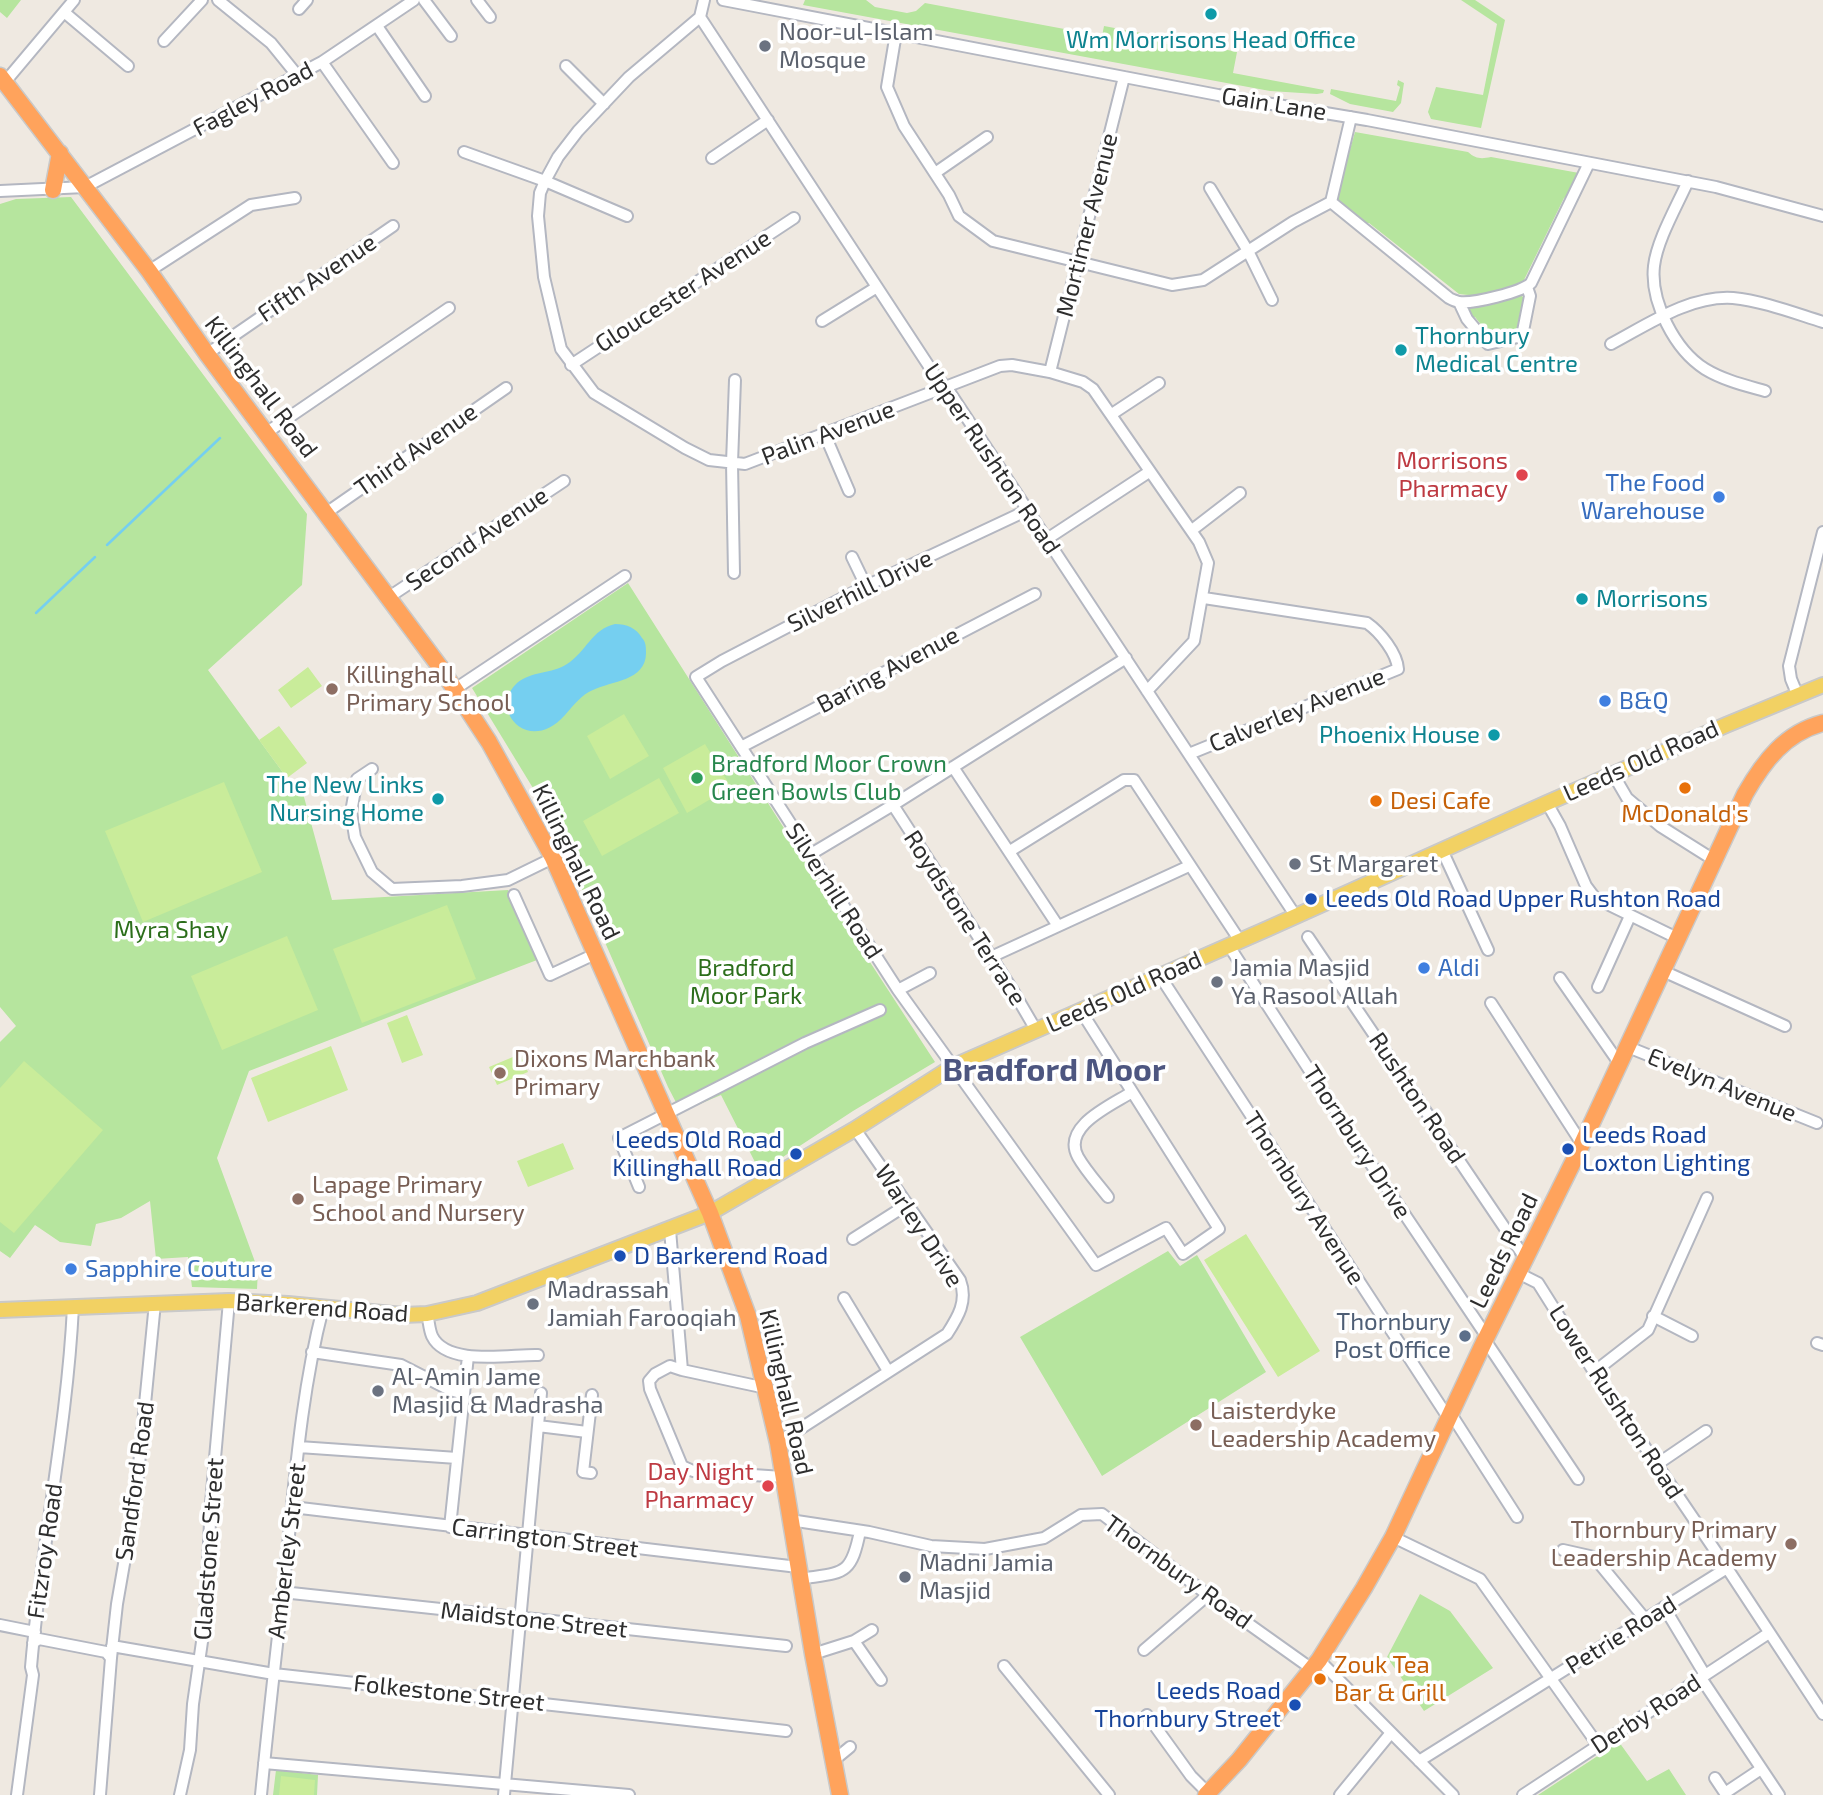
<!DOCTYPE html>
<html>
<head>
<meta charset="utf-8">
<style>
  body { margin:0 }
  canvas { display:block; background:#efe9e1 }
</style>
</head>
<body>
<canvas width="1823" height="1795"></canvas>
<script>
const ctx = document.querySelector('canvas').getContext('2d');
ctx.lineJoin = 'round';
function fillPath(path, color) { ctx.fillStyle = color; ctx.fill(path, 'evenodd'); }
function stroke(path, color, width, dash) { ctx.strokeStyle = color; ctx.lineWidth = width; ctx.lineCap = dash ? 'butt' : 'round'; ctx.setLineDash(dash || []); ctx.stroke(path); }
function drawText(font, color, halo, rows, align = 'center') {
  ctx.font = font + ' "Exo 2",sans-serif'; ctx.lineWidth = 7; ctx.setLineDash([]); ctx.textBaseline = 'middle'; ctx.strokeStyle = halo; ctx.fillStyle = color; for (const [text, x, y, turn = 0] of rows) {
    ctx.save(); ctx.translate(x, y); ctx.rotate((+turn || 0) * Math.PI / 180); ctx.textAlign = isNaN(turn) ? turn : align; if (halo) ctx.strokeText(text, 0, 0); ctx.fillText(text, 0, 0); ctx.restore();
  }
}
const green = new Path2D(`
  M0,0H21L7,18L0,12Z
  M805,0H866L875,7L907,13L916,11L925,3L1102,36L1104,26L1141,33L1162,43L1190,49L1214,47L1237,52L1233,73L1324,90L1323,93L1317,94L1270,91L803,5Z
  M1461,0H1475L1505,20L1481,128L1431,119L1428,112L1436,87L1483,95L1497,24Z
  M1398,80L1404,83L1401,103L1393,112L1350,104L1330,94L1331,89L1396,101L1400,87L1397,85Z
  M1355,132L1468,152C1476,159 1481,159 1491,157L1579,173L1568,196L1564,198L1523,282C1502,291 1482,298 1459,294L1369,223L1365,224L1340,205L1336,199Z
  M71,197L307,514L302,585L208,670L287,778L301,786L332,900L508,890L537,960L249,1071L217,1158L258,1270L257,1289L192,1287L188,1257L156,1259L150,1201L121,1218L96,1224L91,1246L60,1242L35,1225L10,1258L0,1251V1042L16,1026L0,1007V204L16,199Z
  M1520,294L1526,300L1525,305L1521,308L1517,328L1507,334L1490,336L1475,317H1471L1468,312L1470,306Z
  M628,583L836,910L935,1062L853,1111L760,1172L721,1095L681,1112L668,1087L550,816L472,688Z
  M1168,1251L1180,1266L1197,1255L1266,1372L1102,1476L1020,1337Z
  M1420,1594L1450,1611L1493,1668L1424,1711L1387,1657Z
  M1619,1742L1647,1781L1669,1769L1686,1795H1538Z
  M276,1770L318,1775L317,1795H273Z`);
const pitch = new Path2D(`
  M308,667L322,686L291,708L278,690Z
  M624,714L649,756L610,779L587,736Z
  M279,726L307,763L287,778L259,740Z
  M705,744L731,787L687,813L663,768Z
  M659,778L679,813L602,856L583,821Z
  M224,782L262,872L143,922L105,831Z
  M447,905L476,979L362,1023L333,949Z
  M287,936L318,1010L222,1050L191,976Z
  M407,1015L423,1055L402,1063L387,1023Z
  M331,1046L348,1090L268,1122L251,1078Z
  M520,1054L528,1072L497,1085L489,1067Z
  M24,1061L103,1130L14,1233L0,1222V1088Z
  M563,1143L574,1169L528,1187L517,1161Z
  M1246,1234L1320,1351L1278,1377L1204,1260Z
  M281,1776L315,1780L314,1795H279Z`);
const water = new Path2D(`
  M615,624C627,624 636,628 642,638C646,642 646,647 646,653C646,681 611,681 593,690C581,695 574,705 565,715C529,756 488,710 517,683C531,671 552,674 567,664C586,652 592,629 615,624Z`);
const stream = new Path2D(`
  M107,545L220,438
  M36,613L95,557`);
const minor = new Path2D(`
  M218,0L271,43L297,75
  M424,0L451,36
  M477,0L490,17
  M704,0L700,17L936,377L947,388L1295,915
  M723,0L1218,95L1367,120L1716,187L1823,216
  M299,9L307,0
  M64,12L128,66
  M700,17L629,77L578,131L558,157L545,181L540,193L538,216L544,277L561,349L594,393L685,448L709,460L745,464L1000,366L1012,365L1050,372L1083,382L1093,389L1199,542L1208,563L1194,641L1147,691
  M377,26L425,96
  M896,33L887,87L904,126L949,195L959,216L993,241L1172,285L1203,280L1293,222L1331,202L1351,117
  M164,41L202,0
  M322,62L393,163
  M566,66L604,104
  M5,82L74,0
  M464,152L545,181L627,216
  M712,158L768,120
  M935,173L987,137
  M1688,181C1677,206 1657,240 1654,266C1650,302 1675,350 1705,369C1723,380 1744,385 1765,391
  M1210,188L1248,251L1272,300
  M0,191L85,187L322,62L414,0
  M1331,202L1449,298C1450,299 1458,302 1459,302C1473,304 1522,292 1531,283L1589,163
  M149,271L251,205L295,198
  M1459,302L1467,319L1488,344L1522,336L1530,296L1527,287
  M822,321L877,287
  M1611,344C1647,325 1690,295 1733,298C1763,301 1794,313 1823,322
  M207,354L393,226
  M571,365L794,218
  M1050,372L1124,77
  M1112,414L1159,383
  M266,433L449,308
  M825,435L849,491
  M1028,510L866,586L722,661L696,677L898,990L1096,1265L1166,1228L1183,1254L1219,1229L1081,1011
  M326,513L506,388
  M1192,530L1240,493
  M1047,539L1149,472
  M852,557L866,586
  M734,573L732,463L735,380
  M389,597L564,481
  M455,689L625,576
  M1798,696L1791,679L1789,666L1823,532
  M741,747L1035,594
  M1189,754L1398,669C1397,653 1380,632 1367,623L1204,598
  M953,767L1058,926
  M372,769L357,779L351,812L355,837L372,872L392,889L462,886L508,880L553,858
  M1613,774L1627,798L1660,826L1714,860
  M1547,803L1560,826L1586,886L1595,898L1677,938
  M893,805L1012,989L1036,1030
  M1442,850L1488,950
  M1010,851L1124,780H1134L1240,941
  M811,854L893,805L1126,658
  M514,895L550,975L595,954
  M1308,937L1525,1258
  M1229,946L1350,1133L1487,1337
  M991,957L1189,866
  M1663,971L1785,1026
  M1160,976L1449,1419
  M1560,978L1619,1063
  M1598,987L1630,916
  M898,990L930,973
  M1491,1003L1582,1144
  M1628,1047L1817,1123
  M639,1187L619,1138L805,1043L880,1010
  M1108,1197C1098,1184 1086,1171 1078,1157C1061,1126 1112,1105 1132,1092
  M670,1230L682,1370
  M853,1239L908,1204
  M1518,1273L1538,1283L1594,1372L1727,1568L1823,1714
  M844,1298L888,1371
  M427,1314C429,1321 429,1329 432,1336C447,1367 511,1354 538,1355
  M1653,1316L1692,1336
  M1485,1340L1578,1479
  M1817,1343L1823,1345
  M312,1352L401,1365L450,1390L464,1394
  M1594,1372L1648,1330L1707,1198
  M766,1388L682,1370L670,1366L655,1374L649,1381L650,1389L682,1466L693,1471L783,1477
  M1451,1414L1517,1517
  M538,1426L587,1432
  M778,1443L947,1334C958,1317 968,1301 960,1280L855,1129
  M299,1447L457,1458
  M1656,1465L1706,1431
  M591,1473L583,1472L592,1395
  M292,1507L798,1567
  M790,1520L869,1532L931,1546L985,1549L1044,1538L1081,1515L1102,1514L1208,1595L1312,1669
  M450,1527L468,1356
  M1393,1537L1480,1579L1598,1745
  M1563,1550L1594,1557L1645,1619
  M800,1579C843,1572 851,1577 860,1531
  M282,1592L786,1646
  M1664,1607L1705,1675
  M0,1625L35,1632
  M854,1641L881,1680
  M33,1643L39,1639L106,1652L111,1658L100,1795
  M112,1646L274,1674L786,1731
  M1144,1650L1208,1595
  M813,1654L854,1641L872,1630
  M111,1658L117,1604L136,1495L155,1303
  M1319,1660L1453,1795
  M1004,1666L1109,1795
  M1701,1678L1779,1795
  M1147,1715L1191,1776L1208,1793
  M833,1761L850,1747
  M1419,1761L1727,1568
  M264,1763L629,1795
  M1715,1778L1725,1793L1761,1769
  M17,1795L33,1675L31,1667C41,1547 67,1428 73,1307
  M180,1795L190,1750L193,1704L205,1621L211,1503L229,1301
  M261,1795C269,1712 279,1629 288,1545C296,1466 303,1385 323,1308
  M504,1795L541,1393
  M1340,1795L1390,1734
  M1523,1795L1769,1633`);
const major = new Path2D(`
  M0,1310L229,1301L288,1304L403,1315L427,1314L477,1303L710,1213L855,1129L952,1067L1267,929L1547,803L1726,725L1823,685`);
const highway = new Path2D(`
  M0,76L149,271L207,354L440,667L489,742L553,858L710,1213L748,1316L778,1443L813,1654L840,1795
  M53,190L60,153
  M1206,1795L1239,1760L1319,1660L1364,1588L1393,1537L1485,1340L1582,1144L1745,794C1764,761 1785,733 1823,723`);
const markers = [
  [1211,14,7,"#0f9aa8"],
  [765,46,7,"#6b7280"],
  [1401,350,7,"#0f9aa8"],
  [1522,475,7,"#e0444e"],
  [1719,497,7,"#3f7fe0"],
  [1582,599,7,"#0f9aa8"],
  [332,689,7,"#8d6e63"],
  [1605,701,7,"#3f7fe0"],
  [1494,735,7,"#0f9aa8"],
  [697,778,7,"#2e9e5b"],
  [1685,788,7,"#e8710a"],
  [438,799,7,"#0f9aa8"],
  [1376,801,7,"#e8710a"],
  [1295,864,7,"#6b7280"],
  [1311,899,7,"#1a4fb4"],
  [1424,968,7,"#3f7fe0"],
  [1217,982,7,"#6b7280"],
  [500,1073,7,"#8d6e63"],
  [1568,1149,7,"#1a4fb4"],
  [796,1154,7,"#1a4fb4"],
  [298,1199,7,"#8d6e63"],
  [620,1256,7,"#1a4fb4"],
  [71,1269,7,"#3f7fe0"],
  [533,1304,7,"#6b7280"],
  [1465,1336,7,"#5c6f8a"],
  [378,1391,7,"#6b7280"],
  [1196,1425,7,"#8d6e63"],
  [768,1486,7,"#e0444e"],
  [1791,1544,7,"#8d6e63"],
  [905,1577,7,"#6b7280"],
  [1320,1679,7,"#e8710a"],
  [1295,1705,7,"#1a4fb4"]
];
const worshipNames = [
  ["Noor-ul-Islam",779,32],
  ["Mosque",779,60],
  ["St Margaret",1309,864],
  ["Jamia Masjid",1231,968],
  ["Ya Rasool Allah",1231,996],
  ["Madrassah",547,1290],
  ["Jamiah Farooqiah",547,1318],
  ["Al-Amin Jame",392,1377],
  ["Masjid & Madrasha",392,1405],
  ["Madni Jamia",919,1563],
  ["Masjid",919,1591]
];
const cultureNames = [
  ["Wm Morrisons Head Office",1211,40,"center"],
  ["Thornbury",1415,336],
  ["Medical Centre",1415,364],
  ["Morrisons",1596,599],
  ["Phoenix House",1480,735,"right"],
  ["The New Links",424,785,"right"],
  ["Nursing Home",424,813,"right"]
];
const streetNames = [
  ["Fagley Road",253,99,-28],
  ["Gain Lane",1274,104,9],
  ["Mortimer Avenue",1087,225,-76],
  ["Fifth Avenue",317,278,-34],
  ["Gloucester Avenue",683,291,-33],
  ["Killinghall Road",261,387,53],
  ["Palin Avenue",828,433,-21],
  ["Third Avenue",416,450,-35],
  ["Upper Rushton Road",992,459,56],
  ["Second Avenue",477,539,-34],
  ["Silverhill Drive",860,591,-26],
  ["Baring Avenue",888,670,-28],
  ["Calverley Avenue",1297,710,-22],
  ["Leeds Old Road",1641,761,-24],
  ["Killinghall Road",576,862,64],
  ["Silverhill Road",834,891,57],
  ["Roydstone Terrace",965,918,57],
  ["Leeds Old Road",1124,992,-24],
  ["Evelyn Avenue",1722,1085,22],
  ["Rushton Road",1417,1098,56],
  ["Thornbury Drive",1357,1142,57],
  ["Thornbury Avenue",1304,1198,57],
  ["Warley Drive",919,1226,57],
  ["Leeds Road",1504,1251,-64],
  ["Barkerend Road",322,1308,4],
  ["Killinghall Road",786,1392,77],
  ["Lower Rushton Road",1616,1402,57],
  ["Sandford Road",135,1481,-82],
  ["Carrington Street",545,1538,7],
  ["Gladstone Street",209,1549,-86],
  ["Fitzroy Road",45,1551,-82],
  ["Amberley Street",287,1551,-83],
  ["Thornbury Road",1178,1572,36],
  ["Maidstone Street",534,1620,6],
  ["Petrie Road",1621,1635,-32],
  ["Folkestone Street",449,1693,6],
  ["Derby Road",1646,1714,-33]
];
const healthNames = [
  ["Morrisons",1508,461],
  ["Pharmacy",1508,489],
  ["Day Night",754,1472],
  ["Pharmacy",754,1500]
];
const shopNames = [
  ["The Food",1705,483,"right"],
  ["Warehouse",1705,511,"right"],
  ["B&Q",1619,701],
  ["Aldi",1438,968],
  ["Sapphire Couture",85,1269]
];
const educationNames = [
  ["Killinghall",346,675],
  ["Primary School",346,703],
  ["Dixons Marchbank",514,1059],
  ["Primary",514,1087],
  ["Lapage Primary",312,1185],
  ["School and Nursery",312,1213],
  ["Laisterdyke",1210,1411],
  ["Leadership Academy",1210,1439],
  ["Thornbury Primary",1777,1530,"right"],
  ["Leadership Academy",1777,1558,"right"]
];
const leisureNames = [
  ["Bradford Moor Crown",711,764],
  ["Green Bowls Club",711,792]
];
const foodNames = [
  ["Desi Cafe",1390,801],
  ["McDonald's",1685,814,"center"],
  ["Zouk Tea",1334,1665],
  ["Bar & Grill",1334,1693]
];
const transitNames = [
  ["Leeds Old Road Upper Rushton Road",1325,899],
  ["Leeds Road",1582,1135],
  ["Loxton Lighting",1582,1163],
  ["Leeds Old Road",782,1140,"right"],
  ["Killinghall Road",782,1168,"right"],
  ["D Barkerend Road",634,1256],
  ["Leeds Road",1281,1691,"right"],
  ["Thornbury Street",1281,1719,"right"]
];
const parkNames = [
  ["Myra Shay",171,930],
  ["Bradford",746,968],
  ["Moor Park",746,996]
];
const serviceNames = [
  ["Thornbury",1451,1322],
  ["Post Office",1451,1350]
];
const districtNames = [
  ["Bradford Moor",1054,1070]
];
fillPath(green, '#b6e59e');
fillPath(pitch, '#c9ec9a');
fillPath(water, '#75cff0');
stroke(stream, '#75cff0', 2.5);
stroke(minor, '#b4b7c1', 14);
stroke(major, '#c9c9c9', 18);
stroke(highway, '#c9c9c9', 19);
stroke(minor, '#fff', 10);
stroke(major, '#f2d163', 14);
stroke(highway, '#ffa35c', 16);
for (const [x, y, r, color] of markers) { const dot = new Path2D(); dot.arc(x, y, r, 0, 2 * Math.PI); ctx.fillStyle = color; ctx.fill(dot); stroke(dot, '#fff', 2.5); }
drawText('24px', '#5b616d', '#fff', worshipNames, 'left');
drawText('24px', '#0d838f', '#fff', cultureNames, 'left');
drawText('24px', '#2e2e2e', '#fff', streetNames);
drawText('24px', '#be3a42', '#fff', healthNames, 'right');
drawText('24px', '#366cbe', '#fff', shopNames, 'left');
drawText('24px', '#785e54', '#fff', educationNames, 'left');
drawText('24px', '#27864d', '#fff', leisureNames, 'left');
drawText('24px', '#c56008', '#fff', foodNames, 'left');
drawText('24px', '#164399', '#fff', transitNames, 'left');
drawText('24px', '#2c6e1b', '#fff', parkNames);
drawText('24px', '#4e5e75', '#fff', serviceNames, 'right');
drawText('bold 32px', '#4d5680', '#fff', districtNames);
</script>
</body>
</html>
